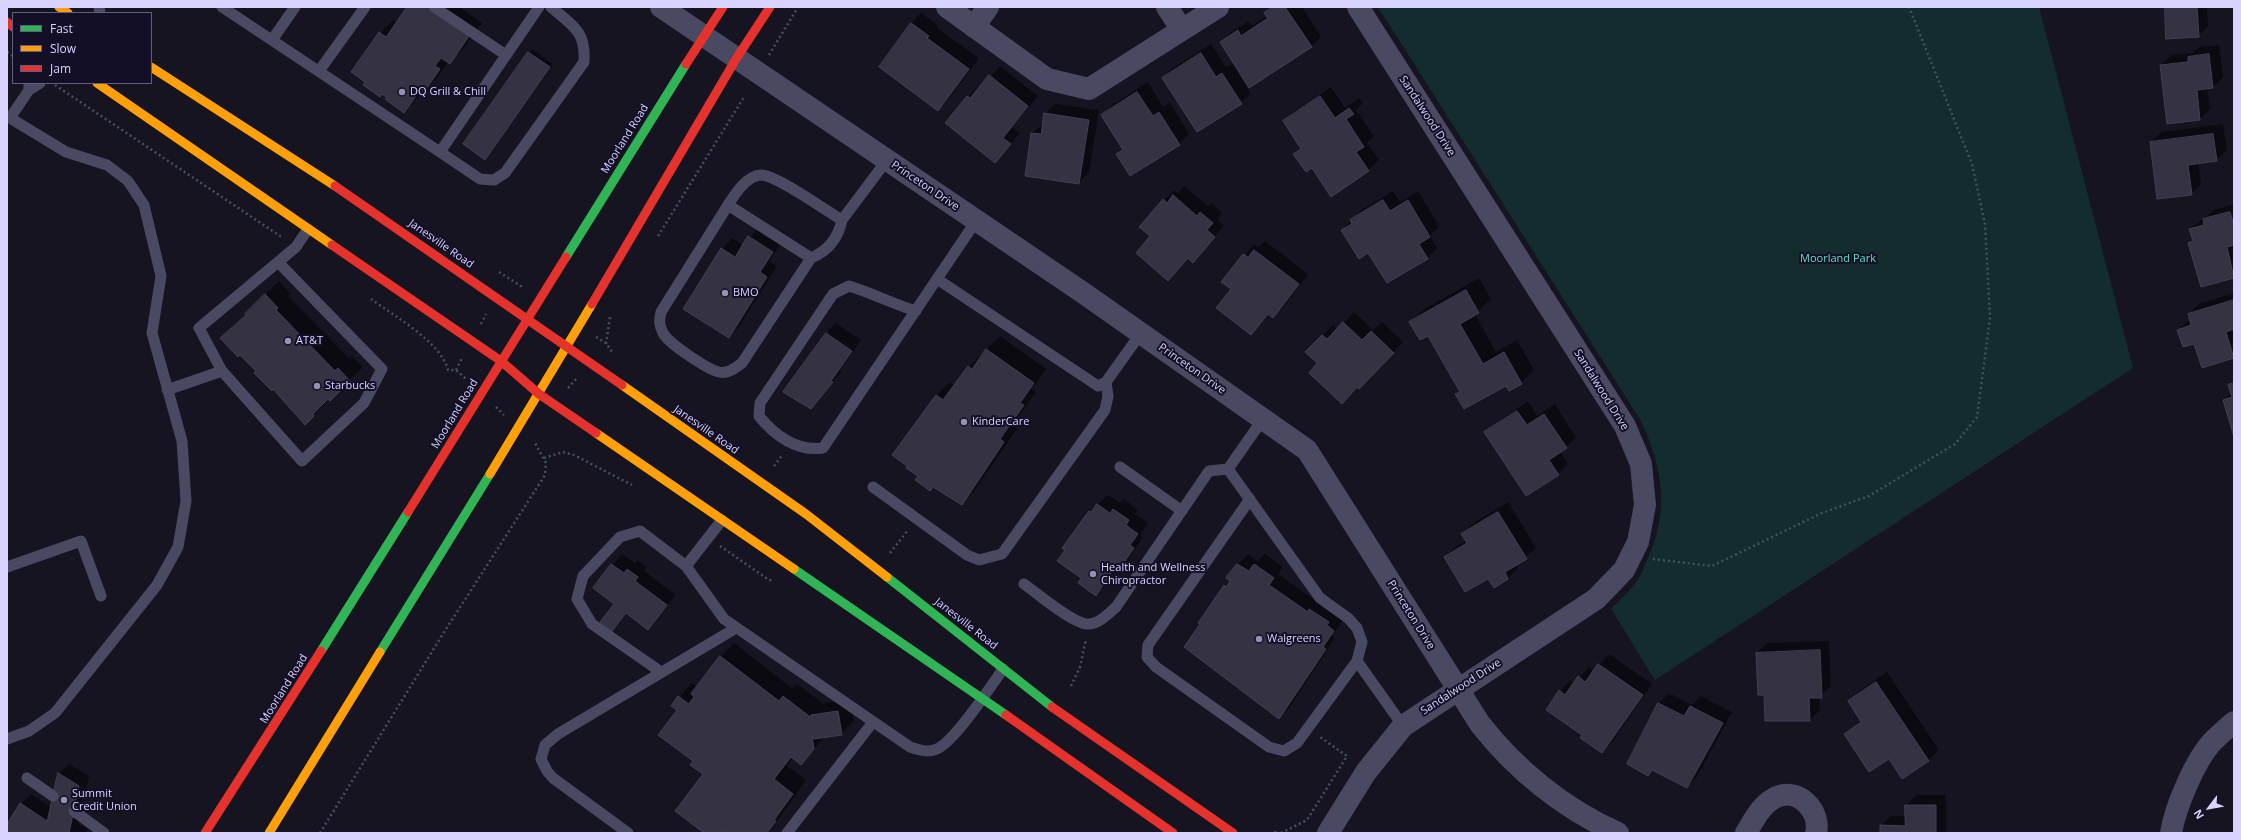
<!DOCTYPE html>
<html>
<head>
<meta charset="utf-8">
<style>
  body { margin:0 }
  #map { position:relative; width:2241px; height:840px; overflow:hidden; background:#161421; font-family:"Open Sans",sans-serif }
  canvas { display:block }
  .frame { position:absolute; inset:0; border:8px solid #d9d4ff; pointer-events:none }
  .legend { position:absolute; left:12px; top:12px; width:140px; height:72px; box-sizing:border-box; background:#130f26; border:1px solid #625e7d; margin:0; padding:5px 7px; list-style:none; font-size:12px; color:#d9d4ff }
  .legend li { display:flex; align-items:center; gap:8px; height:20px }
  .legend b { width:20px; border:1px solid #625e7d }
  .north { position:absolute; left:2189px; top:788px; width:40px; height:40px; -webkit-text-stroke:3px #130f26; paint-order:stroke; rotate:238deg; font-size:11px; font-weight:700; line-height:16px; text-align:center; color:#d9d4ff }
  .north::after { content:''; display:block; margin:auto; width:14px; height:18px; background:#d9d4ff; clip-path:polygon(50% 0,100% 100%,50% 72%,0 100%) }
</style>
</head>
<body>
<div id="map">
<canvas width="2241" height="840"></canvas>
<div class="frame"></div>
<ul class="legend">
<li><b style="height:5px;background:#30b455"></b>Fast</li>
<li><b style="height:5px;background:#ff9f0a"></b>Slow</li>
<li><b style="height:5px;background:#e5322d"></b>Jam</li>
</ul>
<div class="north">N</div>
</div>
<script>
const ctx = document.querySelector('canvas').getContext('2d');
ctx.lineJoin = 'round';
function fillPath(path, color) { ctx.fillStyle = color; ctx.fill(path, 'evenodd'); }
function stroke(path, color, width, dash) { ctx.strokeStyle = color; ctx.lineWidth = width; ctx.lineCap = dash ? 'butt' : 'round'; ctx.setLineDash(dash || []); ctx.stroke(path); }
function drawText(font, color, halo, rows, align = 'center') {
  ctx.font = font + ' "Open Sans",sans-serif'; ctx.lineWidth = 4; ctx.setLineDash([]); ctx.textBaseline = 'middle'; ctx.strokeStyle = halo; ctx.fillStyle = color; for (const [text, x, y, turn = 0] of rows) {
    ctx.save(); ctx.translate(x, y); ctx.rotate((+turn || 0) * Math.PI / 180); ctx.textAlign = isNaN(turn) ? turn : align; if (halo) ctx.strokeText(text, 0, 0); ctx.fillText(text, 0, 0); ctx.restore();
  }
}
const green = new Path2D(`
  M1378,7H2039L2133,368L1655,680L1611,609C1619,601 1629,592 1636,582C1641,576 1644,567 1647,560C1670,511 1663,469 1641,421Z`);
const shadow = new Path2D(`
  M408,7H460L482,23L463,49L448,62L437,78L404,111L383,93L380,96V33L393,20L397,23Z
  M1271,7H1302L1321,37L1311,47L1239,74L1251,93L1241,103L1163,78L1173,68L1211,44L1226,67L1234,63L1221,42L1231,32L1248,21L1252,26L1267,16L1265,13Z
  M2166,7H2207L2208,26L2198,36Z
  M921,13L938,25L937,28L979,58L948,100L938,110L911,23Z
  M2219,45L2223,77L2213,87L2207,88L2210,109L2200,119L2161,65L2171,55L2193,53L2199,47Z
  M532,49L553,64L488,155L465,143Z
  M1000,66L1038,96L1012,127L1020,133L995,162L968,97L978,86L980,88Z
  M1148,82L1163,107L1170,103L1189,134L1179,144L1117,154L1123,149L1102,115L1112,105Z
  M1331,87L1345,108L1360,98L1363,103L1356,110L1374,136L1367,143L1379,160L1369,170L1332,195L1312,166L1295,154L1302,147L1284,122L1294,112Z
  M1055,104L1099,110L1089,173L1079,183L1032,133L1043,124L1045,114Z
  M2223,124L2227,150L2216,160L2198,162L2201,184L2191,194L2151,142L2161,132Z
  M1184,186L1208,206L1211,203L1222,213L1217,219L1224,226L1193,261L1188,257L1168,279L1151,236L1164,200L1174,190L1178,193Z
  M1393,191L1400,202L1418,191L1439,226L1430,236L1437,248L1427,258L1369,251L1342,230L1361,210Z
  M2234,204V277L2202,286L2189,243L2193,239L2190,229L2214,210Z
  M759,227L782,241L769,262L777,266L739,327L729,337L684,309L722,249L732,238L743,245Z
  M1265,241L1308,274L1283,307L1273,317L1269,314L1251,334L1232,289L1223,282L1254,244L1258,247Z
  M1479,278L1491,299L1475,314L1496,352L1517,340L1534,370L1521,383L1457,395L1460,391L1428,334L1410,322L1424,309Z
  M279,281L291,294L288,296L349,358L352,356L363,367L330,399L328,398L325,400L327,402L305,424L258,371L221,338Z
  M2234,293L2233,357L2195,342L2178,330L2190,319L2189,314L2199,304Z
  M1354,312L1373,330L1382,322L1403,342L1369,378L1319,363L1307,352L1333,325L1337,330Z
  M836,323L861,340L840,370L842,371L811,408L826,333Z
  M1000,336L1046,369L1032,389L1036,392L1012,425L1017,429L975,490L962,504L919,476L936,396L950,382L954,386L968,367Z
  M2234,381V434L2224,400L2232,392L2230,385Z
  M1528,401L1537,416L1555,404L1576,438L1560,451L1568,464L1558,474L1526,495L1486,433L1496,423Z
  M1108,495L1120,503L1124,499L1138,510L1135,514L1148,523L1140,535L1143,537L1130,557L1120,567L1118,566L1106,585L1096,595L1082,578L1064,548L1090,511Z
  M1508,502L1536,548L1516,565L1518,568L1508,578L1488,577L1445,557L1455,547L1466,541L1462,534L1472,524Z
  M622,554L635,563L638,560L647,567L644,571L676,595L648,628L627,613L612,630L615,604L594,588Z
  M1248,554L1258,561L1265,554L1283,567L1278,574L1343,620L1332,636L1335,638L1289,708L1279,718L1225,586L1231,580L1228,578L1238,564Z
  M1829,641L1831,686L1819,697L1820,710L1810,720L1765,694L1757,653L1767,643Z
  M734,643L792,688L797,684L822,702V705L825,703L851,699L854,721L841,734L825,736L801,764L793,758L787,766L806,780L769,833H730L728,831L726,833H706L704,774L695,761L678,710L672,705L692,683L698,687L721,656Z
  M1609,654L1652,684L1612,742L1602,752L1583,735L1560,691L1570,681L1574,684L1589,667L1594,671Z
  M1887,672L1939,750L1929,760L1889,758L1845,734L1861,720L1849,701L1859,691Z
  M1669,693L1692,705L1701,696L1732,712L1697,777L1687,787L1653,769L1648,774L1628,764L1659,703Z
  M69,764L89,776L78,824L88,829L86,833H7V826L21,804L31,794L51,807L59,773ZM64,776L84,788L83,789L64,778Z
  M1916,795H1946V833H1881V826L1891,816H1906V805Z`);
const building = new Path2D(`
  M407,7H428L469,36L450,64L441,58L435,66L440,69L424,92L419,88L416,92L418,93L404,113L385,99L387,98L382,94L380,97L363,85L365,82L351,72L379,32L386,37Z
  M1273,7H1285L1312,47L1249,88L1220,42L1238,30L1241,36L1268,18L1264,13Z
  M2165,7H2197L2199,37L2166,39Z
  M911,23L929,36L927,38L969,69L938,111L879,67Z
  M528,52L550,67L485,160L463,144Z
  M1201,53L1216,77L1222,73L1242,104L1197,132L1162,78Z
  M2209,54L2213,88L2197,90L2200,120L2167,124L2160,65L2188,62V57Z
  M989,75L1028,106L1003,138L1011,144L995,163L945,123L967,96L970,98Z
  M1137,92L1153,116L1159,112L1180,145L1130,176L1116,154L1123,150L1101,115Z
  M1320,96L1335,118L1349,108L1354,114L1346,119L1364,147L1356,152L1369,171L1331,197L1312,168L1306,172L1293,154L1301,149L1283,121Z
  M1044,113L1089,120L1079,184L1025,176L1031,133L1041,134Z
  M2213,134L2217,161L2188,165L2192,195L2157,199L2150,142Z
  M1173,195L1197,216L1200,212L1213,223L1207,230L1215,237L1193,263L1188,258L1168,281L1136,253L1150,236L1139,227L1163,199L1167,203Z
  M1383,200L1390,211L1408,200L1430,237L1419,244L1428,259L1387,283L1368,253L1359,259L1341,230L1352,224L1350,220Z
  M2230,212L2234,225V245L2227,247L2234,278L2201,287L2188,243L2193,241L2189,229L2204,225L2203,219Z
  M748,236L773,252L760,272L767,277L729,338L683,309L721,248L735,257Z
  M1254,250L1299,284L1273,318L1268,314L1251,335L1216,308L1231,289L1221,282L1243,254L1248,257Z
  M1466,290L1479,313L1460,324L1483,364L1504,352L1522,384L1509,391L1506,386L1464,409L1455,394L1460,392L1428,336L1420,340L1409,322Z
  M265,294L278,308L276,310L335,371L338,368L350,381L330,401L328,399L313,414L314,416L305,425L273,389L272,391L254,373L256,371L240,355L238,357L220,338L246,315L245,314Z
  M2234,300V329L2226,332L2234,358L2202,368L2194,344L2183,347L2177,330L2191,325L2188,314Z
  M1343,322L1362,340L1371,331L1394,353L1359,389L1357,387L1342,404L1309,373L1317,363L1305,352L1322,335L1327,339Z
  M826,333L852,351L831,381L833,382L811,409L783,392Z
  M986,349L1034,383L1020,403L1024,405L1000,439L1004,442L962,505L933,487L930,491L915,480L918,476L906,468L907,466L892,455L936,395L943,400L968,366L972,369Z
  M2234,383V437L2223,400L2232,397L2228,385Z
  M1517,411L1527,425L1544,414L1567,448L1549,460L1559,475L1526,496L1484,432Z
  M1097,504L1110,513L1113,509L1129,520L1126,525L1138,534L1130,545L1134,548L1120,568L1116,565L1096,596L1078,583L1081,578L1057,561L1065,550L1062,548L1089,511L1091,512Z
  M1498,512L1527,559L1505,572L1508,579L1494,588L1488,579L1465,592L1444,557L1467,543L1461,534Z
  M611,564L624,573L627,569L638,577L635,581L667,605L648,630L626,613L612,631L600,622L614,604L593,588Z
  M1237,564L1249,571L1254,564L1274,578L1269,585L1308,612L1309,609L1329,622L1327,625L1334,631L1323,647L1326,649L1279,719L1184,647L1200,624L1198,623L1224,585L1226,587L1230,581L1226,578Z
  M1820,650L1822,698H1809L1810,721H1765L1764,695H1758L1756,653Z
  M720,656L779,701L783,696L809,716V718L811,715L838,711L842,735L814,739L812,736L814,749L801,765L791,757L774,779L793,794L774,820L776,821L767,833H729L725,831L723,833H704L675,811L703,774L690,765L693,761L658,735L677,710L671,706L678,696L689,704L694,697L691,694Z
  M1598,664L1643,695L1602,753L1580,738L1582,735L1546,710L1559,690L1565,695L1578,676L1585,682Z
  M1876,682L1929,761L1902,779L1889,759L1869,772L1844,734L1861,722L1848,701Z
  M1658,703L1684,716L1690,706L1723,723L1687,788L1652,770L1648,776L1627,764Z
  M58,773L79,786L69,833H7V824L20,803L47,821Z
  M1905,805H1936V833H1880V825L1905,826Z`);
const path = new Path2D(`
  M7,52L13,56
  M769,55L798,7
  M55,85L283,238
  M658,236L744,97
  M499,272L524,288
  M371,299C394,316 441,342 448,370H456L466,379
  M481,324L486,314
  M596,337L606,343L612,352
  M606,344L610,317
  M456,370L462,358
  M568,388L577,378
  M496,407L504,415
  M544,458L563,452L574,455L632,485
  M774,466L783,454
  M720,546L769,580L774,581
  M890,553L908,530
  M1653,559L1712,566L1822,513L1869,496L1955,444L1977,417L1990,318L1985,224L1972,164L1909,7
  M1071,686L1080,667L1086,639
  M320,833L441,637L545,475L546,463L534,441
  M1275,833L1276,830
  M1281,833L1307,820L1347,756L1320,737`);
const lane = new Path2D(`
  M99,7L100,13
  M222,7L440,152L539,7
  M434,7L506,55
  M272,40L295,7
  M319,71L365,7
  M29,84V90L40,83
  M440,152L480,179L494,180L505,173L584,62C586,31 573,26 551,7
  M728,205L811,258L742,363C735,368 728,374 719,372C707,369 669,344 663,333C659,325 659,320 661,312L728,205C735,194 746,176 761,175C777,175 826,211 842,220L887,160
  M811,258C828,251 838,239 842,220
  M278,262L382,369L364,403L302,461L222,371L199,328L296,247L308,229
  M937,279L1098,386L1106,382L1141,333
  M916,311C893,304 872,293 849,286L833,294L760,403L759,416C774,435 797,452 823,448L976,221
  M167,390L222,371
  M1120,467L1182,511
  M1228,469L1320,598L1348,618L1357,628L1362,642L1357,661L1403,726
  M873,487L967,555L979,560L1002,554L1105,410L1108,396L1106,382
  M1250,499L1148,645L1147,657L1156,667L1269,747L1284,751L1297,743L1357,661
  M722,520L686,566L724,619L910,747C919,750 928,753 937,749C955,741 991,686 1003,669
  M7,567L81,541L101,596
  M1024,584C1037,593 1072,623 1087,624C1098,625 1108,614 1116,607L1209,471L1228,469L1263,419
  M661,672L592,624L577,599L583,576L620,537L640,531L686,566
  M7,739L29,731L55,713L157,585L178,547L186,501L182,441L152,333L161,276L144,205L128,181L107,165L66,152L10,118L29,90
  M27,778L53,796
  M74,811L104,833
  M628,833L553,778L547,771L541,759L545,745L558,734L736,628
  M787,833L873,722`);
const street = new Path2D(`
  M661,7L1082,292L1307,450L1480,724C1516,770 1564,809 1618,833
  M947,7L1047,79L1089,89L1218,7
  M1167,7L1182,30
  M974,27L988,7
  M1328,833L1366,772L1403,726L1596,599L1624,570L1638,542L1645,505L1641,464L1625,426L1358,7
  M1746,833C1754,820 1762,802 1779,796C1800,789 1821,812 1816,833
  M2171,833C2175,808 2195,760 2213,741C2220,734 2227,728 2234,722`);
const fast = new Path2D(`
  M566,257L686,64
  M794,569L1006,715
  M887,577L1052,707
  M321,651L408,512
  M380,652L490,474`);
const slow = new Path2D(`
  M59,7L68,13
  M151,67L335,186
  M97,83L332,245
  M622,385L806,514L887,577
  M596,433L794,569
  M490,474L592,304
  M269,833L380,652`);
const jam = new Path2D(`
  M7,22L13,27
  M686,64L723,7
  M335,186L622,385
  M332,245L501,361L539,394L596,433
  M592,304L736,59L770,7
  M408,512L566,257
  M1052,707L1233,833
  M1006,715L1173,833
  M205,833L321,651`);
const markers = [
  [402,92,4,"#9591b1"],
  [725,293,4,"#9591b1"],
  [288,341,4,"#9591b1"],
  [317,386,4,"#9591b1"],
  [964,422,4,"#9591b1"],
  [1093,574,4,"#9591b1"],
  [1259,639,4,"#9591b1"],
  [64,800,4,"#9591b1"]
];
const poiNames = [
  ["DQ Grill & Chill",410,92],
  ["BMO",733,293],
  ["AT&T",296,341],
  ["Starbucks",325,386],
  ["KinderCare",972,422],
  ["Health and Wellness",1101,568],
  ["Chiropractor",1101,581],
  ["Walgreens",1267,639],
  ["Summit",72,794],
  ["Credit Union",72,807]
];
const streetNames = [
  ["Sandalwood Drive",1427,116,57],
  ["Moorland Road",625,139,-58],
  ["Princeton Drive",925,186,34],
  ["Janesville Road",441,244,35],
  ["Princeton Drive",1192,369,35],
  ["Sandalwood Drive",1601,390,58],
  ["Moorland Road",455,414,-59],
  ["Janesville Road",706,430,35],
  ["Princeton Drive",1411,615,58],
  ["Janesville Road",966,624,38],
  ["Sandalwood Drive",1461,687,-33],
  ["Moorland Road",284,689,-58]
];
const parkNames = [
  ["Moorland Park",1838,259]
];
fillPath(green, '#132c2d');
fillPath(shadow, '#0007');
fillPath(building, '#343243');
stroke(building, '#433f54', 1);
stroke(path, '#44505f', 2.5, [2, 3]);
stroke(lane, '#4a4962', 11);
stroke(street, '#4a4962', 22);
stroke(fast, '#30b455', 9);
stroke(slow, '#ff9f0a', 9);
stroke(jam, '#e5322d', 9);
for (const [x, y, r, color] of markers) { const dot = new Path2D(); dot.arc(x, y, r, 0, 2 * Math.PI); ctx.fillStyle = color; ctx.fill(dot); stroke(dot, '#130f26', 1.5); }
drawText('11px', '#d9d4ff', '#130f26', poiNames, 'left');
drawText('11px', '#d9d4ff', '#130f26', streetNames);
drawText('11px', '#5fe0c0', '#130f26', parkNames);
</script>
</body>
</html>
